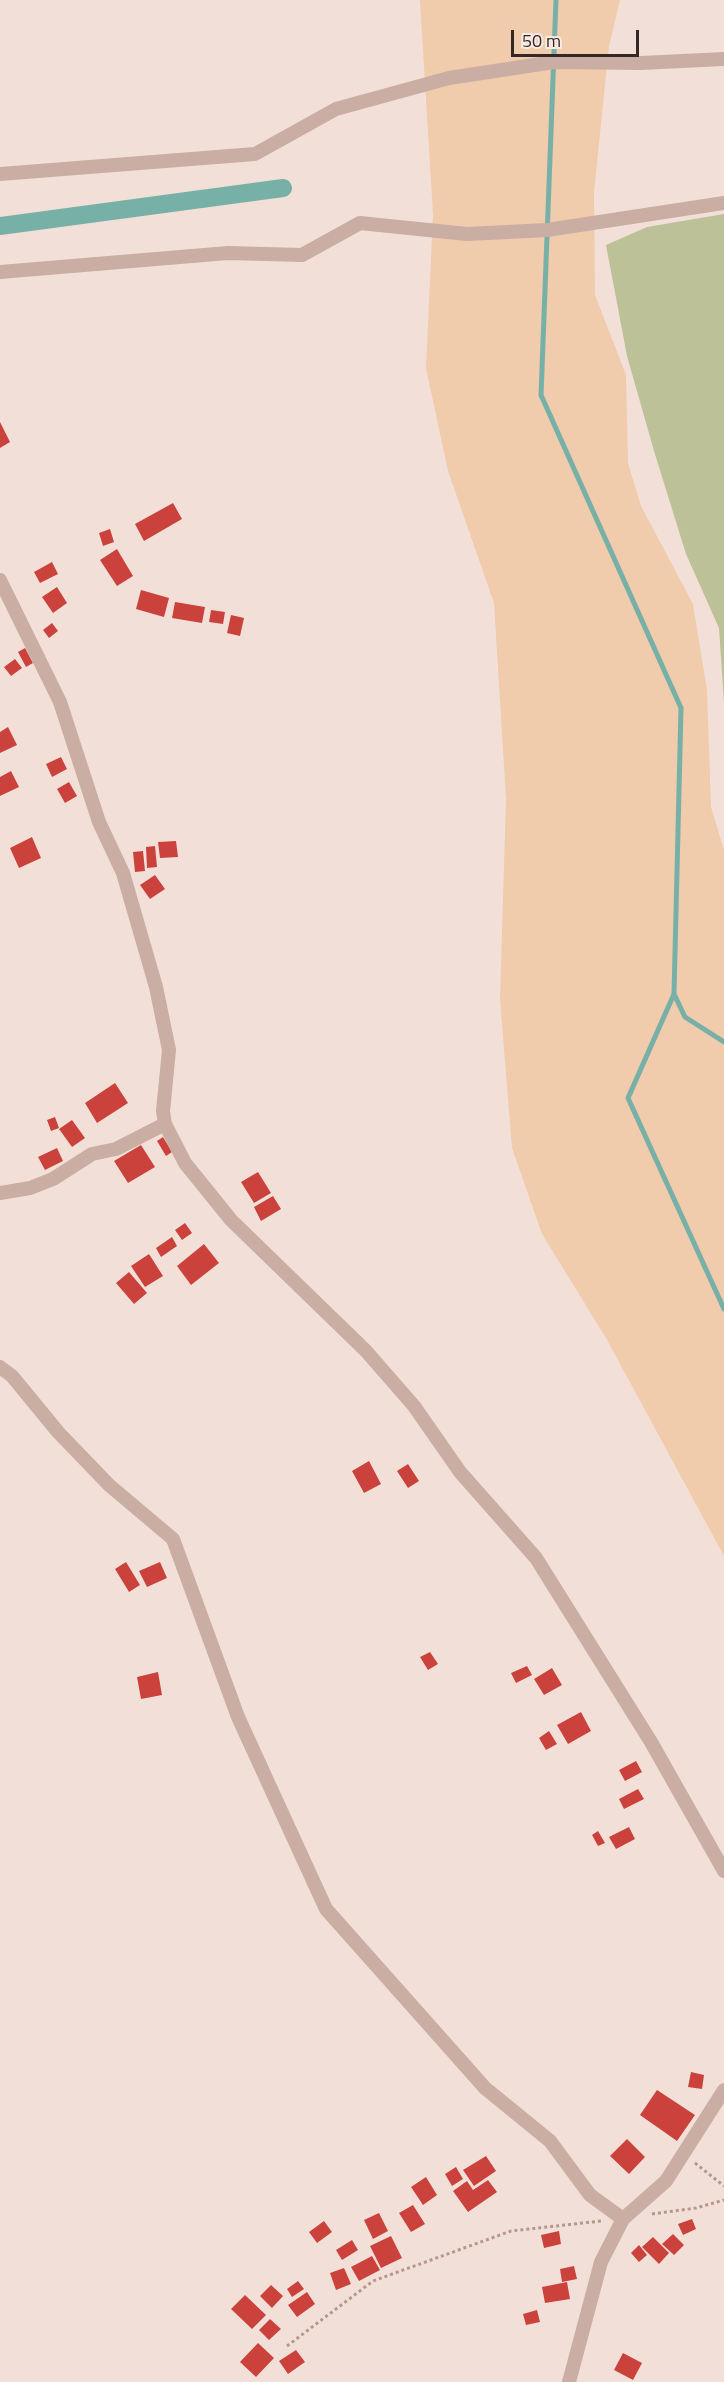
<!DOCTYPE html>
<html>
<head>
<meta charset="utf-8">
<style>
  body { margin:0 }
  #map { position:relative; width:724px; height:2382px; overflow:hidden; background:#f2e0d8; font-family:"Titillium Web",sans-serif }
  canvas { display:block }
  .scale { position:absolute; left:511px; top:30px; width:128px; height:27px; box-sizing:border-box; border:3px solid #352726; border-top:0; padding-left:8px; font-size:18px; line-height:21px; white-space:nowrap; color:#352726; -webkit-text-stroke:4px #faebe4; paint-order:stroke }
</style>
</head>
<body>
<div id="map">
<canvas width="724" height="2382"></canvas>
<div class="scale">50 m</div>
</div>
<script>
const ctx = document.querySelector('canvas').getContext('2d');
ctx.lineJoin = 'round';
function fillPath(path, color) { ctx.fillStyle = color; ctx.fill(path, 'evenodd'); }
function stroke(path, color, width, dash) { ctx.strokeStyle = color; ctx.lineWidth = width; ctx.lineCap = dash ? 'butt' : 'round'; ctx.setLineDash(dash || []); ctx.stroke(path); }
const green = new Path2D(`
  M724,214V702L719,628L686,554L654,451L627,356L606,245L647,227Z`);
const sand = new Path2D(`
  M420,0H620L609,46L594,192L595,295L626,375L628,463L641,506L693,604L707,690L711,807L724,850V1556L606,1338L542,1234L512,1148L500,999L506,799L494,603L448,471L426,368L433,215Z`);
const stream = new Path2D(`
  M556,0L541,395L681,708L674,994L628,1098L724,1309
  M674,994L685,1017L724,1042`);
const canal = new Path2D(`
  M0,226L283,188`);
const building = new Path2D(`
  M0,422L10,442L0,448Z
  M173,503L182,519L144,541L135,524Z
  M110,529L114,542L103,546L99,533Z
  M117,549L133,576L117,586L100,560Z
  M52,562L58,574L40,583L34,572Z
  M57,587L67,603L53,613L42,597Z
  M141,590L169,598L164,617L136,609Z
  M175,602L205,607L202,623L172,618Z
  M211,610L225,612L223,624L209,622Z
  M231,615L244,618L240,636L227,633Z
  M52,623L58,631L49,638L43,630Z
  M25,648L33,663L26,667L18,652Z
  M15,659L22,668L11,676L4,667Z
  M8,727L17,745L0,753V732Z
  M61,757L67,769L52,777L46,764Z
  M11,771L19,787L0,796V777Z
  M69,782L77,796L65,803L57,789Z
  M32,837L41,858L19,868L10,848Z
  M176,841L178,857L160,858L158,842Z
  M155,846L157,867L147,868L146,847Z
  M143,851L145,871L135,872L133,852Z
  M155,875L165,889L150,899L140,885Z
  M115,1083L128,1103L97,1123L85,1103Z
  M55,1117L59,1128L51,1131L47,1120Z
  M72,1120L85,1138L72,1147L59,1129Z
  M163,1137L172,1152L166,1156L157,1141Z
  M141,1145L155,1167L128,1183L114,1161Z
  M57,1148L63,1161L45,1170L38,1157Z
  M258,1172L271,1193L254,1203L241,1182Z
  M273,1196L281,1209L261,1221L254,1207Z
  M185,1223L192,1233L182,1240L175,1230Z
  M172,1237L177,1246L161,1257L156,1248Z
  M204,1244L219,1263L191,1285L177,1266Z
  M149,1254L163,1276L145,1287L131,1266Z
  M129,1272L147,1293L134,1304L116,1283Z
  M369,1461L381,1484L364,1493L352,1471Z
  M408,1464L419,1481L408,1488L397,1471Z
  M126,1562L140,1585L129,1592L115,1569Z
  M160,1562L167,1578L147,1587L139,1571Z
  M430,1652L438,1664L428,1670L420,1657Z
  M527,1666L532,1675L516,1683L511,1673Z
  M552,1668L562,1685L544,1695L534,1679Z
  M158,1672L162,1695L141,1699L137,1677Z
  M581,1712L591,1731L568,1744L557,1725Z
  M549,1731L557,1744L546,1750L539,1738Z
  M636,1761L642,1772L625,1781L619,1770Z
  M638,1789L644,1799L624,1809L619,1799Z
  M629,1827L635,1839L616,1849L609,1837Z
  M598,1831L605,1843L598,1846L592,1835Z
  M691,2072L704,2075L702,2089L688,2087Z
  M657,2090L695,2115L677,2141L640,2115Z
  M627,2139L645,2157L629,2174L610,2156Z
  M486,2156L496,2171L474,2186L463,2170Z
  M456,2167L463,2179L452,2186L445,2174Z
  M426,2177L437,2195L423,2205L411,2187Z
  M488,2180L497,2192L468,2212L453,2191L467,2181L473,2190Z
  M413,2205L425,2224L411,2232L399,2213Z
  M379,2213L388,2231L373,2239L364,2220Z
  M692,2219L696,2229L683,2235L678,2224Z
  M324,2221L332,2232L317,2243L309,2232Z
  M559,2231L561,2244L544,2248L541,2235Z
  M673,2234L684,2245L674,2255L662,2244Z
  M391,2236L402,2258L381,2268L370,2246Z
  M653,2237L669,2253L659,2264L642,2247Z
  M352,2240L358,2250L342,2260L336,2250Z
  M639,2245L647,2255L639,2262L631,2253Z
  M372,2256L380,2270L359,2281L351,2267Z
  M574,2266L577,2279L562,2282L560,2269Z
  M344,2268L351,2284L336,2290L330,2273Z
  M298,2281L304,2289L292,2297L287,2289Z
  M567,2282L570,2299L545,2303L542,2287Z
  M271,2285L283,2296L272,2308L260,2296Z
  M307,2292L315,2304L297,2317L288,2305Z
  M245,2295L266,2315L252,2329L231,2309Z
  M537,2310L540,2322L526,2325L523,2314Z
  M270,2319L281,2329L269,2340L259,2330Z
  M258,2343L274,2358L256,2377L240,2362Z
  M296,2350L305,2362L288,2374L279,2361Z
  M623,2353L642,2363L633,2380L614,2370Z`);
const path = new Path2D(`
  M695,2163L724,2186
  M652,2214L696,2208L724,2200
  M287,2346L373,2281L511,2231L601,2221`);
const minor = new Path2D(`
  M0,174L255,154L336,109L449,78L554,62L641,63L724,59
  M0,272L228,253L302,255L360,223L467,234L547,230L724,203
  M0,580L60,702L99,822L123,873L156,987L169,1050L163,1111L165,1124L185,1163L231,1220L366,1351L414,1406L460,1472L536,1558L651,1742L724,1871
  M0,1193L30,1188L53,1179L92,1154L116,1149L165,1124
  M0,1367L12,1376L58,1432L109,1485L173,1539L238,1717L326,1909L485,2088L550,2141L590,2195L623,2219
  M569,2382L601,2262L623,2219L666,2181L724,2090`);
fillPath(green, '#bcc197');
fillPath(sand, '#f0cbac');
stroke(stream, '#76b0a7', 5);
stroke(canal, '#76b0a7', 18);
fillPath(building, '#cb423d');
stroke(path, '#b6978e', 3, [3, 3]);
stroke(minor, '#caada3', 14);
</script>
</body>
</html>
